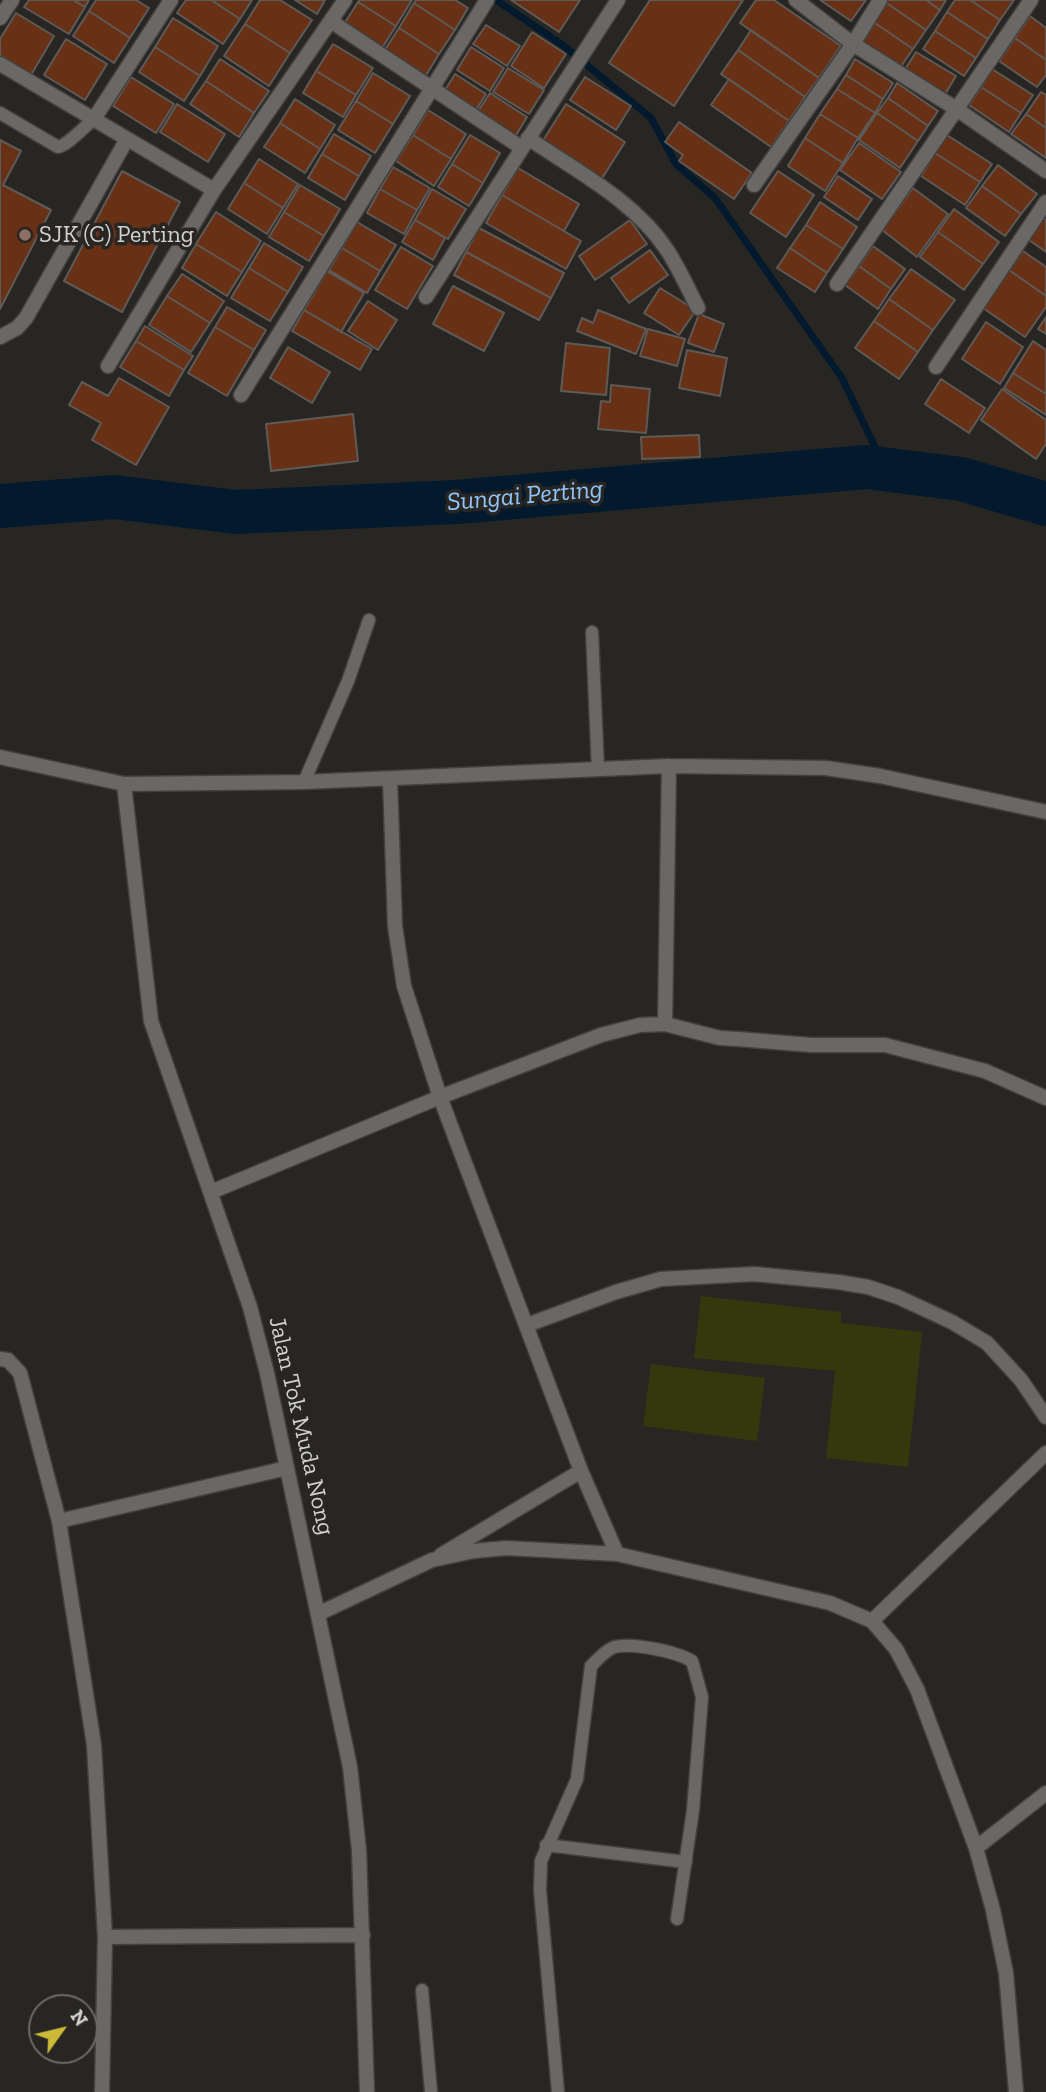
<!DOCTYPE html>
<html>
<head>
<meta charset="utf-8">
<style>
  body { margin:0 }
  #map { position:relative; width:1046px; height:2092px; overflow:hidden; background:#272623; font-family:"Zilla Slab",serif }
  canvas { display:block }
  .north { position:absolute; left:28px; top:1994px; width:70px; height:70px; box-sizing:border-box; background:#272623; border:2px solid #6b6a68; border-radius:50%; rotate:56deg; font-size:19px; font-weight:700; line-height:28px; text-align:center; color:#d2d1cf }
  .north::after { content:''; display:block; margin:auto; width:24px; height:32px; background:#cdb938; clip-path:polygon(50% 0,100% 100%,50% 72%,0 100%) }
</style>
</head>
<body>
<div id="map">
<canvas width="1046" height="2092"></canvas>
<div class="north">N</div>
</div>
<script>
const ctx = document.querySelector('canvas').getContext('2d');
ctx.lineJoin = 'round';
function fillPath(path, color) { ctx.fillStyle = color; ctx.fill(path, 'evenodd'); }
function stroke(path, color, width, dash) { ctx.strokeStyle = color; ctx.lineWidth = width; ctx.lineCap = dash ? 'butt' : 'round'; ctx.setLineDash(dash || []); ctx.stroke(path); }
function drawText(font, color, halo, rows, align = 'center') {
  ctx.font = font + ' "Zilla Slab",serif'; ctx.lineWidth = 7; ctx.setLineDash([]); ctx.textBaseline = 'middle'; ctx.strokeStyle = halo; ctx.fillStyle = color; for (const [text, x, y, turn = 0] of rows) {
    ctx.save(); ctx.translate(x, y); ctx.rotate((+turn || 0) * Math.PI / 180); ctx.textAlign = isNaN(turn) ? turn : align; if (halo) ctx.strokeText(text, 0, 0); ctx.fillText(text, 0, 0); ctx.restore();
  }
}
const green = new Path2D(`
  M701,1296L841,1312V1323L922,1332L908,1467L826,1458L835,1371L694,1358Z
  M651,1364L765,1378L757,1441L643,1426Z`);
const stream = new Path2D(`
  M496,0L564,46L651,118L676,164L715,198L842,378L886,470`);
const river = new Path2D(`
  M0,506L114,497L236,512L456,502L866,467L961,479L1046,504`);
const building = new Path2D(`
  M29,0H73L85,7L69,34L24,7Z
  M73,0H89L85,7Z
  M96,0H136L149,8L130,38L89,11Z
  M186,0H211L240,19L223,44L177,13Z
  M211,0H252L240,19Z
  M260,0H280L312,20L290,53L245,24Z
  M295,0H325L317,14Z
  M360,0H412L396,26L358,2Z
  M416,0H455L468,8L455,30L414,3Z
  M511,0H580L559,32Z
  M650,0H743L674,106L609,63Z
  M756,0H774L841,46L819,78L740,23Z
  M820,0H866L851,21Z
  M886,0H926L940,10L926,30L885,2Z
  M926,0H946L940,10Z
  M955,0H970L1000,20L988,39L947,12Z
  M970,0H1014L1000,20Z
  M358,2L396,26L382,48L344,24Z
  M885,2L926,30L913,49L872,21Z
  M414,3L455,30L439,54L399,28Z
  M89,11L130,38L114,63L73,36Z
  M947,12L988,39L976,58L935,31Z
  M16,13L54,36L31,75L0,55V39Z
  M1030,16L1046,28V60L1015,38Z
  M173,18L218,46L200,76L155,47Z
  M872,21L913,49L898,71L857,42Z
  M245,24L290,53L269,86L224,56Z
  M486,25L520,46L507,66L473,44Z
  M399,28L439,54L425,77L384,51Z
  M751,30L819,78L805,97L738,50Z
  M935,31L976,58L964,76L923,49Z
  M532,32L566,54L544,88L511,66Z
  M1015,38L1046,60V75L1037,87L999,61Z
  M66,39L107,64L85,100L44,75Z
  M333,44L373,68L356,95L316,71Z
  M155,47L200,76L184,101L139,72Z
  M471,47L504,68L490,91L457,70Z
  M738,50L805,97L789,121L721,74Z
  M916,52L956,76L944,96L904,71Z
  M220,59L269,91L254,113L206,81Z
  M855,59L893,83L883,99L846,75Z
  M508,68L544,90L529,114L493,92Z
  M992,69L1033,95L1021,113L981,87Z
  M316,71L356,95L343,117L303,93Z
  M373,73L410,96L393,124L356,101Z
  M455,74L486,94L476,110L445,90Z
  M846,75L883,99L875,113L837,89Z
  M131,77L174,104L156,133L113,106Z
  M585,77L631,106L616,130L570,100Z
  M729,79L789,121L771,147L711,105Z
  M206,81L254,113L239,137L190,104Z
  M897,83L938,111L928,126L888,98Z
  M981,87L1021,113L1009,132L969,105Z
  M837,89L875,113L858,138L820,114Z
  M1041,92L1046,95V128L1026,114Z
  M490,93L527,117L515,137L477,113Z
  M888,98L928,126L918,141L877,113Z
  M295,99L335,125L320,149L280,123Z
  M356,101L393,124L375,153L338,130Z
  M177,104L225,134L208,162L160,132Z
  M566,104L625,142L601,180L542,142Z
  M428,110L466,134L451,159L413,135Z
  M877,113L918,141L900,168L859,140Z
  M820,114L858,138L843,163L805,138Z
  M1026,114L1046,128V158L1011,134Z
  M679,122L752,173L734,199L679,161L683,155L665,142Z
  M280,123L320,149L305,173L264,147Z
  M334,134L371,156L359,176L322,154Z
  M413,135L451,159L434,186L396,161Z
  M470,135L500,153L483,183L452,164Z
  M947,135L992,164L980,182L935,153Z
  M805,138L843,163L825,191L788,166Z
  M0,140L21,151L3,185L51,210L0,309Z
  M859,143L901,172L882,199L840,170Z
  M935,153L980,182L965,205L921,176Z
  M322,154L359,176L345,200L308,178Z
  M259,159L298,184L283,208L244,183Z
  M452,164L483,183L469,206L438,187Z
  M998,165L1037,194L1021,214L982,186Z
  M393,167L430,188L417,210L380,189Z
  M518,168L579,204L564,231L502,195Z
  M122,171L180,202L122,312L64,281Z
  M778,171L814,195L786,237L750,213Z
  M838,176L872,199L858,220L824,197Z
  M244,183L283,208L267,234L228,209Z
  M300,185L340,209L324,236L284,212Z
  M982,186L1021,214L1005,236L966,208Z
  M913,188L948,214L917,257L882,230Z
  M380,189L417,210L404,234L367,213Z
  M432,189L466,209L448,239L415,220Z
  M502,195L581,241L566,269L486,223Z
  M820,202L857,227L843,249L806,225Z
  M954,209L999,242L983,264L938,232Z
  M216,212L261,241L242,272L196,244Z
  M284,212L324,236L309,261L269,237Z
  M1044,218L1046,220V252L1029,240Z
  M415,220L445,238L433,260L402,242Z
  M630,220L647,244L595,280L579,256Z
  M357,222L396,245L380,271L342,248Z
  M806,225L843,249L827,273L790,248Z
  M479,228L564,273L551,298L466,252Z
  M938,232L983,264L964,290L920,257Z
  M264,243L303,267L288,292L249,268Z
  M196,244L242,272L227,296L182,268Z
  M873,246L905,269L891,289L859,266Z
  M401,247L433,266L407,309L375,290Z
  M342,248L380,271L367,293L329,270Z
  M790,248L827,273L815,292L777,268Z
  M650,250L668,275L629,303L611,278Z
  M1023,251L1046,267V296L1009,270Z
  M466,252L551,298L539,320L454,275Z
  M859,266L891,289L878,309L845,285Z
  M249,268L288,292L270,321L231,298Z
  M911,269L955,300L933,330L889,299Z
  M1009,270L1046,296V307L1025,337L983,308Z
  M327,271L364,293L341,332L304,310Z
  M182,274L224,301L210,323L167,296Z
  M453,286L504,313L484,351L433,324Z
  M660,288L696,310L679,335L644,313Z
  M167,296L210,323L191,352L149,325Z
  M889,299L933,330L918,352L874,321Z
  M368,301L397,320L378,350L348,331Z
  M227,307L266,330L254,350L215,327Z
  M304,310L372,349L360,370L292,331Z
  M598,310L646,329L636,354L577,331L582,318L593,323Z
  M699,314L724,324L714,352L688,343Z
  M1046,317V334L1038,329Z
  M874,321L918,352L899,379L855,348Z
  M986,322L1023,347L1000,384L962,359Z
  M145,326L193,356L184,370L136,341Z
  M215,327L254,350L227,396L188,373Z
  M648,329L685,339L677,366L640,356Z
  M136,341L184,370L169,396L120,367Z
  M1033,341L1046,350V394L1013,373Z
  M566,343L610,348L606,395L561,391Z
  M288,347L330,372L312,403L270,378Z
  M687,350L727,358L720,396L679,388Z
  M1013,373L1046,394V415L1004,388Z
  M119,378L169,407L136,465L92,440L101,423L69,405L82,382L108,396Z
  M941,379L985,408L969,433L925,404Z
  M611,385L650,389L646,433L598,429L601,401L610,402Z
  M1002,389L1046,420V444L1036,459L981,420Z
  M353,414L358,461L271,471L266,424Z
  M699,435L700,457L642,459L641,437Z`);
const service = new Path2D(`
  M0,113L58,147C68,145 85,126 94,119
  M592,632L598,770
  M304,782L348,681L369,620
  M546,1845L686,1862
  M422,1990L431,2092
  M558,2092L540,1890L541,1861L577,1779L591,1666C598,1659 604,1652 612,1648C629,1641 677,1652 692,1661L702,1697L693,1810L677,1919`);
const minor = new Path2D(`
  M796,0L853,44L955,108L1046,171
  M0,18L12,0
  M332,22L522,148
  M0,64L214,190
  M94,119L171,0
  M528,138C575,170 635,201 667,250C679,268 688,289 698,308
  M754,185L853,44L880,0
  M837,284L1031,0
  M426,297L618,0
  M0,337L17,328L26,318L127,139
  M108,366L214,190L345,0
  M936,367L1046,202
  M241,395L487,0
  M0,757L124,784L304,782L669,766L826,768L880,776L1046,812
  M390,779L395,926L404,986L440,1097L581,1471L617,1554
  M124,784L151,1021L250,1307L267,1373L350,1767L359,1850L367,2092
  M665,1024L669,766
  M211,1192L440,1097L601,1035L640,1025L665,1024L720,1038L738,1039L811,1045H885L985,1071L1046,1098
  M527,1325L616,1292L661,1279L754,1274L838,1282L868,1287L898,1297L952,1322L987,1343L1021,1380L1046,1417
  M0,1359L8,1360L20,1373L59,1521L94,1745L105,1937L102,2092
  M59,1521L287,1468
  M441,1555L581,1471
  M320,1613L432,1560L474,1551L506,1548L617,1554L830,1603L872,1621L896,1649L917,1689L976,1848L993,1910L1006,1973L1016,2092
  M872,1621L1046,1453
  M976,1848L1046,1793
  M105,1937L363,1935`);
const markers = [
  [25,235,7,"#8d6e63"]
];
const poiNames = [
  ["SJK (C) Perting",39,235]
];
const streetNames = [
  ["Jalan Tok Muda Nong",301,1426,77]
];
const waterNames = [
  ["Sungai Perting",525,496,-5]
];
fillPath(green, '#33390c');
stroke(stream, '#02192e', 7);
stroke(river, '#02192e', 44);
fillPath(building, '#683115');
stroke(building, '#5e5a58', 2);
stroke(service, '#42413f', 15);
stroke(minor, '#42413f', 17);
stroke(service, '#6a6867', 12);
stroke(minor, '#6a6867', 14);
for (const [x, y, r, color] of markers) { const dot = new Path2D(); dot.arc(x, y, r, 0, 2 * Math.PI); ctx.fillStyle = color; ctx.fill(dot); stroke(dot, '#272623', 2.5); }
drawText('24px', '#d2d1cf', '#272623', poiNames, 'left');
drawText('24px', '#d2d1cf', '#272623', streetNames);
drawText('italic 26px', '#90c5fb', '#272623', waterNames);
</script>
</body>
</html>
